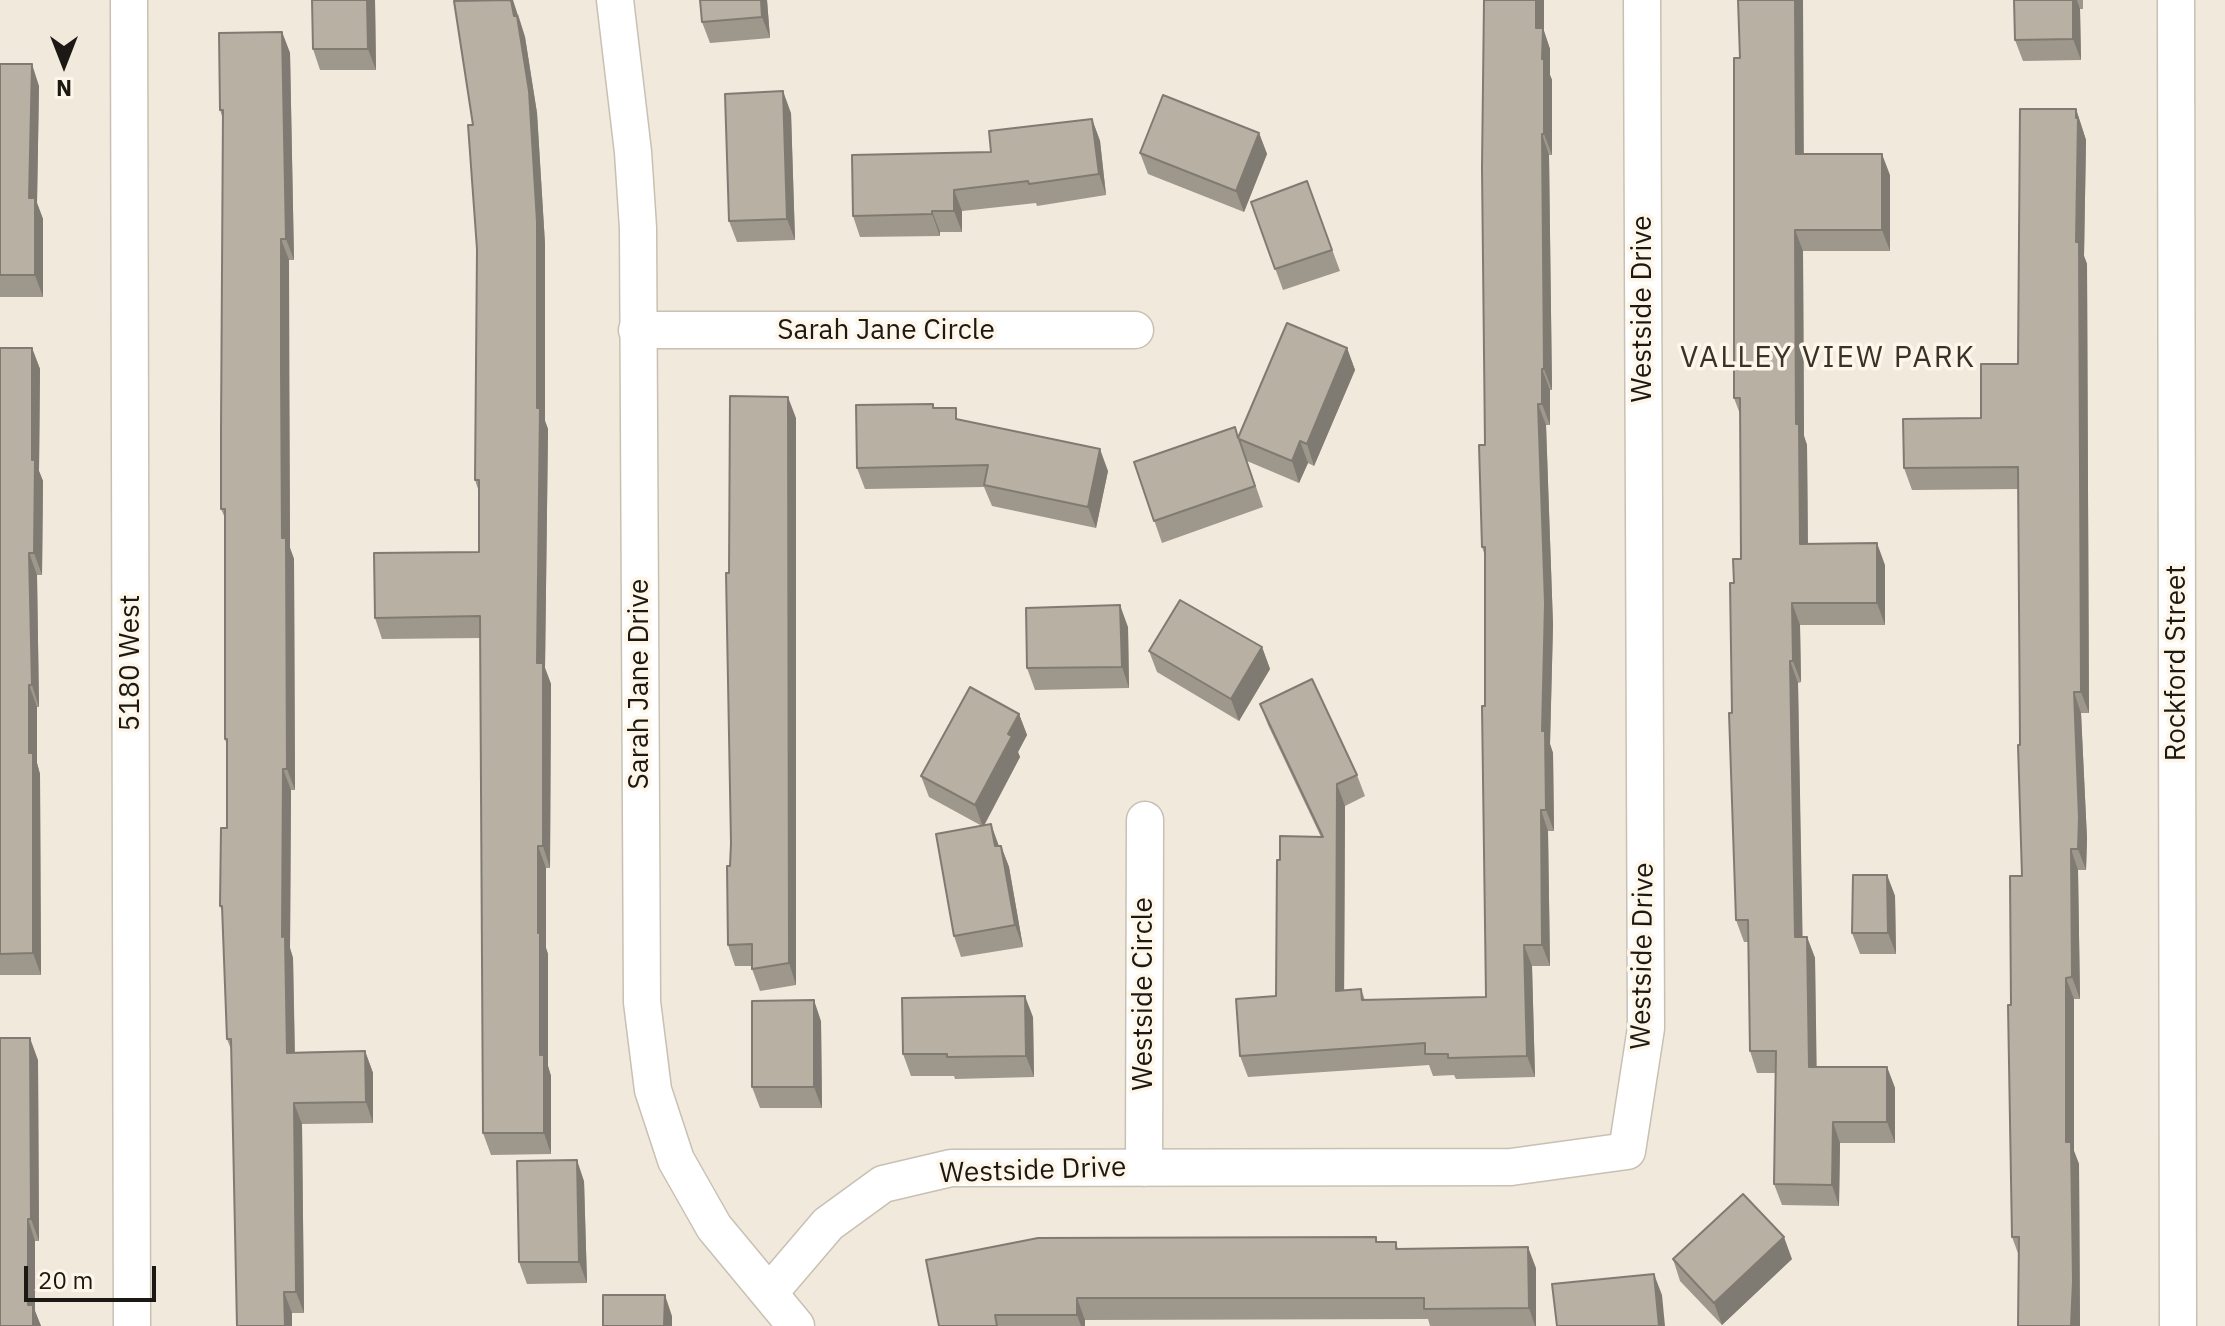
<!DOCTYPE html>
<html>
<head>
<meta charset="utf-8">
<style>
  body { margin:0 }
  #map { position:relative; width:2225px; height:1326px; overflow:hidden; background:#f1e9db; font-family:"IBM Plex Sans",sans-serif }
  canvas { display:block }
  .north { position:absolute; left:24px; top:24px; width:80px; height:80px; -webkit-text-stroke:6px #fef6e8; paint-order:stroke; rotate:180deg; font-size:22px; font-weight:700; line-height:32px; text-align:center; color:#1c1914 }
  .north::after { content:''; display:block; margin:auto; width:28px; height:36px; background:#1c1914; clip-path:polygon(50% 0,100% 100%,50% 72%,0 100%) }
  .scale { position:absolute; left:24px; top:1266px; width:132px; height:36px; box-sizing:border-box; border:4px solid #1c1914; border-top:0; padding-left:10px; font-size:24px; line-height:28px; white-space:nowrap; color:#1c1914; -webkit-text-stroke:6px #fef6e8; paint-order:stroke }
</style>
</head>
<body>
<div id="map">
<canvas width="2225" height="1326"></canvas>
<div class="north">N</div>
<div class="scale">20 m</div>
</div>
<script>
const ctx = document.querySelector('canvas').getContext('2d');
ctx.lineJoin = 'round';
function stroke(path, color, width, dash) { ctx.strokeStyle = color; ctx.lineWidth = width; ctx.lineCap = dash ? 'butt' : 'round'; ctx.setLineDash(dash || []); ctx.stroke(path); }
function fillPath(path, color) { ctx.fillStyle = color; ctx.fill(path, 'evenodd'); }
function drawText(font, color, halo, rows, align = 'center') {
  ctx.font = font + ' "IBM Plex Sans",sans-serif'; ctx.lineWidth = 7; ctx.setLineDash([]); ctx.textBaseline = 'middle'; ctx.strokeStyle = halo; ctx.fillStyle = color; for (const [text, x, y, turn = 0] of rows) {
    ctx.save(); ctx.translate(x, y); ctx.rotate((+turn || 0) * Math.PI / 180); ctx.textAlign = isNaN(turn) ? turn : align; if (halo) ctx.strokeText(text, 0, 0); ctx.fillText(text, 0, 0); ctx.restore();
  }
}
const minor = new Path2D(`
  M129,0L132,1326
  M615,0L633,152L638,228L642,1002L653,1090L676,1160L714,1227L796,1326
  M2176,0L2178,1326
  M637,330H1135
  M1144,1168L1145,820
  M770,1292L828,1224L883,1184L951,1168L1511,1167L1627,1151L1646,1028L1642,0`);
const wall = new Path2D(`
  M312,0H375L376,70H320L313,49Z
  M700,0H767L770,38L710,43L702,22Z
  M1544,0V31L1550,49V75L1552,80V155H1549L1552,390H1550V425H1546L1553,625L1550,744L1553,753L1554,831H1548L1550,966H1532L1535,1077L1456,1079L1454,1075L1433,1076L1429,1065L1248,1077L1240,1056L1276,996L1280,860L1321,837L1268,725L1260,704L1357,775L1365,796L1345,806L1344,991L1361,989L1365,1000L1486,997L1485,556L1482,547Z
  M2014,0H2083V9H2080L2081,60L2023,61L2015,40Z
  M518,14L525,37L537,113L545,244V421L548,429L545,668L551,684L550,868H546V948L548,954V1066L551,1076V1154L491,1155L483,1133L480,638L382,639L375,618L479,552V492L475,480L477,249L473,125Z
  M282,32L290,53L294,260H289V390L290,548L294,559L295,790H291L290,948L293,958L295,1052L365,1051L373,1073V1123L302,1124L304,1313H292L237,1326L232,1052L227,1039L223,913L220,906L227,828V746L225,739V518L221,509L223,119L220,110Z
  M1740,58L1804,154L1890,175V251H1803L1804,436L1807,445L1808,544L1885,565V625H1800L1801,682L1798,683L1802,937H1807L1815,958L1816,1067H1887L1895,1088V1143H1840L1839,1206L1782,1205L1774,1184L1776,1073H1757L1750,1051L1748,942H1744L1736,920L1732,713L1734,583L1741,559L1740,414L1734,398Z
  M0,64L39,86L37,203L43,219V297H0Z
  M2076,109L2086,140L2084,256L2087,264L2089,713H2081L2087,839L2086,870H2078L2080,999H2074V1151L2079,1164L2080,1326H2018L2019,1256L2012,1237L2011,1005L2022,876L2019,489L1912,490L1904,468L1981,418L2018,364Z
  M791,113L795,240L737,242L729,221Z
  M1092,119L1100,141L1106,195L1037,206L1036,203L962,211V232H940V236L860,237L853,216L991,152Z
  M1259,133L1267,154L1244,212L1148,174L1140,153Z
  M1307,181L1340,271L1283,290L1251,202Z
  M0,348H32L40,369L39,471L43,481L42,575H37L39,707H37V763L40,774L41,975H0Z
  M1347,348L1355,370L1314,466L1308,463L1299,483L1247,461L1263,507L1162,543L1134,462L1238,438Z
  M933,404L934,408L960,420L1108,471L1096,528L992,506L984,487L865,489L857,468Z
  M796,418V985L760,991L752,969V966H735L728,945L731,843L729,573Z
  M1128,627L1129,688L1035,690L1027,668Z
  M1262,647L1270,669L1239,721L1157,672L1149,651Z
  M1019,714L1027,735L1018,752L1020,757L984,826L999,846H1001L1009,867L1023,947L961,957L954,936L982,826L929,797L921,776Z
  M1887,875L1895,896L1896,954H1860L1852,933Z
  M1033,1017L1034,1077L955,1079L954,1076H911L903,1054Z
  M821,1021L822,1108H760L752,1087Z
  M38,1060L39,1241H35V1311L41,1326H0Z
  M584,1181L587,1283L527,1284L519,1262Z
  M1378,1242H1396L1398,1249L1536,1268V1326H1430L1428,1319L1085,1320V1326H939L926,1260Z
  M1673,1259H1792L1722,1325L1680,1281Z`);
const shadedWall = new Path2D(`
  M367,0H375L376,70L368,49Z
  M511,0H513L525,37L537,113L545,244V421L548,429L545,668L551,684L550,868L543,846L537,663V408L514,16Z
  M761,0H767L770,38L762,17Z
  M1536,0H1544V31L1550,49V75L1552,80V155L1544,134L1536,28Z
  M1795,0H1803L1804,175L1796,154Z
  M2073,0H2077L2080,9L2081,60L2073,39Z
  M282,32L290,53L294,260L286,239Z
  M32,64L39,86L37,203L43,219V297L35,275L29,198Z
  M783,91L791,113L795,240L787,219Z
  M2076,109L2086,140L2084,256L2087,264L2089,713L2081,692Z
  M1092,119L1100,141L1106,195L1099,174Z
  M1259,133L1267,154L1244,212L1236,191Z
  M1542,134L1549,155L1552,390L1544,369Z
  M1882,154L1890,175V251L1882,230Z
  M954,190L962,211V232L954,211Z
  M932,211L940,232V236L932,214Z
  M1795,230L1803,251L1804,436L1807,445L1808,565L1800,544L1796,424Z
  M281,239L289,260L290,548L294,559L295,790L287,769L282,538Z
  M32,348L40,369L39,471L43,481L42,575L34,553L32,460Z
  M1347,348L1355,370L1314,466L1307,444Z
  M1542,369L1550,390V425L1542,404Z
  M788,397L796,418V985L789,963Z
  M1538,404L1546,425L1553,625L1550,744L1553,753L1554,831L1546,810L1542,731Z
  M1300,441L1308,463L1299,483L1292,461Z
  M1100,449L1108,471L1096,528L1088,507Z
  M1877,543L1885,565V625L1877,603Z
  M29,553L37,575L39,707L32,685Z
  M1792,603L1800,625L1801,682L1793,661Z
  M1120,605L1128,627L1129,688L1122,667Z
  M1262,647L1270,669L1239,721L1231,699Z
  M1790,661L1798,683L1803,958L1795,937Z
  M29,685L37,707V763L40,774L41,975L33,953L29,753Z
  M2074,692L2081,713L2087,839L2086,870L2078,849Z
  M1019,714L1027,735L1018,752L1020,757L983,827L975,805L1008,734Z
  M283,769L291,790L290,948L293,958L295,1074L287,1053L282,937Z
  M1337,784L1345,806L1344,1012L1336,991Z
  M1541,810L1548,831L1550,966L1542,945Z
  M991,824L999,846H995Z
  M538,846L546,868V948L548,954V1066L551,1076V1154L544,1133L540,1055Z
  M1001,846L1009,867L1023,947L1015,925Z
  M2071,849L2078,870L2080,999L2072,977Z
  M1887,875L1895,896L1896,954L1888,933Z
  M1807,937L1815,958L1817,1088L1809,1067Z
  M1524,945L1532,966L1535,1077L1527,1056Z
  M2066,978L2074,999V1151L2079,1164L2080,1326H2071L2066,1142Z
  M1025,996L1033,1017L1034,1077L1026,1056Z
  M814,1000L821,1021L822,1108L814,1087Z
  M30,1038L38,1060L39,1241L31,1219Z
  M365,1051L373,1073V1123L366,1102Z
  M1887,1067L1895,1088V1143L1887,1122Z
  M294,1103L302,1124L304,1313L296,1292Z
  M1833,1122L1840,1143L1839,1206L1832,1185Z
  M577,1160L584,1181L587,1283L579,1262Z
  M28,1219L35,1241V1311L41,1326H33L28,1305Z
  M1784,1237L1792,1259L1722,1325L1714,1303Z
  M1528,1247L1536,1268V1326H1535L1529,1308Z
  M1654,1274L1662,1295L1665,1326H1659Z
  M284,1292L292,1313V1326H285Z
  M665,1295L672,1316V1326H664Z
  M1077,1298L1085,1320V1326H1081L1077,1315Z`);
const building = new Path2D(`
  M312,0H367L368,49H313Z
  M511,0L514,16H517L529,91L537,222V408H540L537,663H543V846H538V933H540V1055H544V1133H483L480,616L375,618L374,553L479,552V480H475L477,249L468,125H473L454,1Z
  M700,0H761L762,17L702,22Z
  M1484,0H1536V28H1543L1542,59H1544V134H1542L1544,369H1542V404H1538L1545,603L1542,731H1545L1546,810H1541L1542,945H1524L1527,1056L1448,1058V1054H1425V1043L1240,1056L1236,999L1276,996L1277,860H1280V836L1323,837L1260,704L1312,679L1357,775L1337,784L1336,991L1361,989L1362,1000L1486,997L1482,706H1485V547H1482L1479,445H1485L1482,168Z
  M1738,0H1795L1796,154H1882V230H1795L1796,424H1799L1800,544L1877,543V603H1792L1793,661H1790L1795,937H1807L1809,1067H1887V1122H1833L1832,1185L1774,1184L1776,1051H1750L1748,920H1736L1729,713H1732L1730,583H1734L1733,559H1741L1740,398H1734V58H1740Z
  M2014,0H2073V39L2015,40Z
  M282,32L286,239H281V368L282,538H286L287,769H283L282,937L285,936L287,1053L365,1051L366,1102L294,1103L296,1292H284L285,1326H237L231,1039H227L222,906H220L221,828H227V739H225V509H221V430L223,110H220L219,33Z
  M0,64H32L29,198H35V275H0Z
  M783,91L787,219L729,221L725,94Z
  M1163,95L1259,133L1236,191L1140,153Z
  M2020,109H2076V118H2078L2076,242H2079L2081,692H2074L2079,818L2078,849H2071L2072,977L2066,978V1142H2071L2073,1281L2071,1326H2018L2019,1237H2012L2008,1005H2011L2010,876H2022L2018,745H2020L2018,467L1904,468L1903,419L1981,418V364H2018Z
  M1092,119L1099,174L1029,184L1028,181L954,190V211H932V214L853,216L852,155L991,152L989,131Z
  M1307,181L1332,250L1275,269L1251,202Z
  M1287,323L1347,348L1307,444L1300,441L1292,461L1239,439L1255,486L1154,521L1134,462L1235,427L1238,438Z
  M0,348H32V460H35L34,553H29L32,685H29V753H33V953L0,954Z
  M730,396L788,397L789,963L752,969V944L728,945L727,866H730L731,843L726,573H729Z
  M933,404V408H956V419L1100,449L1088,507L984,485L988,465L857,468L856,405Z
  M1180,600L1262,647L1231,699L1149,651Z
  M1120,605L1122,667L1027,668L1026,608Z
  M970,687L1019,714L1008,734L1012,736L975,805L921,776Z
  M991,824L995,846H1001L1015,925L954,936L936,834Z
  M1853,875H1887L1888,933H1852Z
  M1025,996L1026,1056L947,1057V1054H903L902,998Z
  M814,1000V1087H752V1001Z
  M0,1038H30L31,1219H28V1305H33V1326H0Z
  M577,1160L579,1262H519L517,1161Z
  M1743,1194L1784,1237L1714,1303L1673,1259Z
  M1376,1237V1242H1396V1249L1528,1247L1529,1308L1424,1309V1298H1077V1315H995L997,1326H939L926,1260L1038,1238Z
  M1654,1274L1659,1326H1557L1552,1284Z
  M603,1295H665L664,1326H603Z`);
const streetNames = [
  ["Westside Drive",1643,309,-90],
  ["Sarah Jane Circle",886,331],
  ["5180 West",131,663,-90],
  ["Rockford Street",2177,663,-90],
  ["Sarah Jane Drive",640,684,-90],
  ["Westside Drive",1643,956,-89],
  ["Westside Circle",1144,994,-90],
  ["Westside Drive",1033,1171,-2]
];
const neighbourhoodNames = [
  ["VALLEY VIEW PARK",1828,358]
];
stroke(minor, '#c8c1b3', 39);
stroke(minor, '#fff', 36);
fillPath(wall, '#9d978c');
fillPath(shadedWall, '#807b72');
fillPath(building, '#b7b0a3');
stroke(building, '#807b72', 2);
drawText('28px', '#1c1914', '#fef6e8', streetNames);
ctx.letterSpacing = '2px';
drawText('30px', '#383228', '#fef6e8', neighbourhoodNames);
ctx.letterSpacing = '0px';
</script>
</body>
</html>
